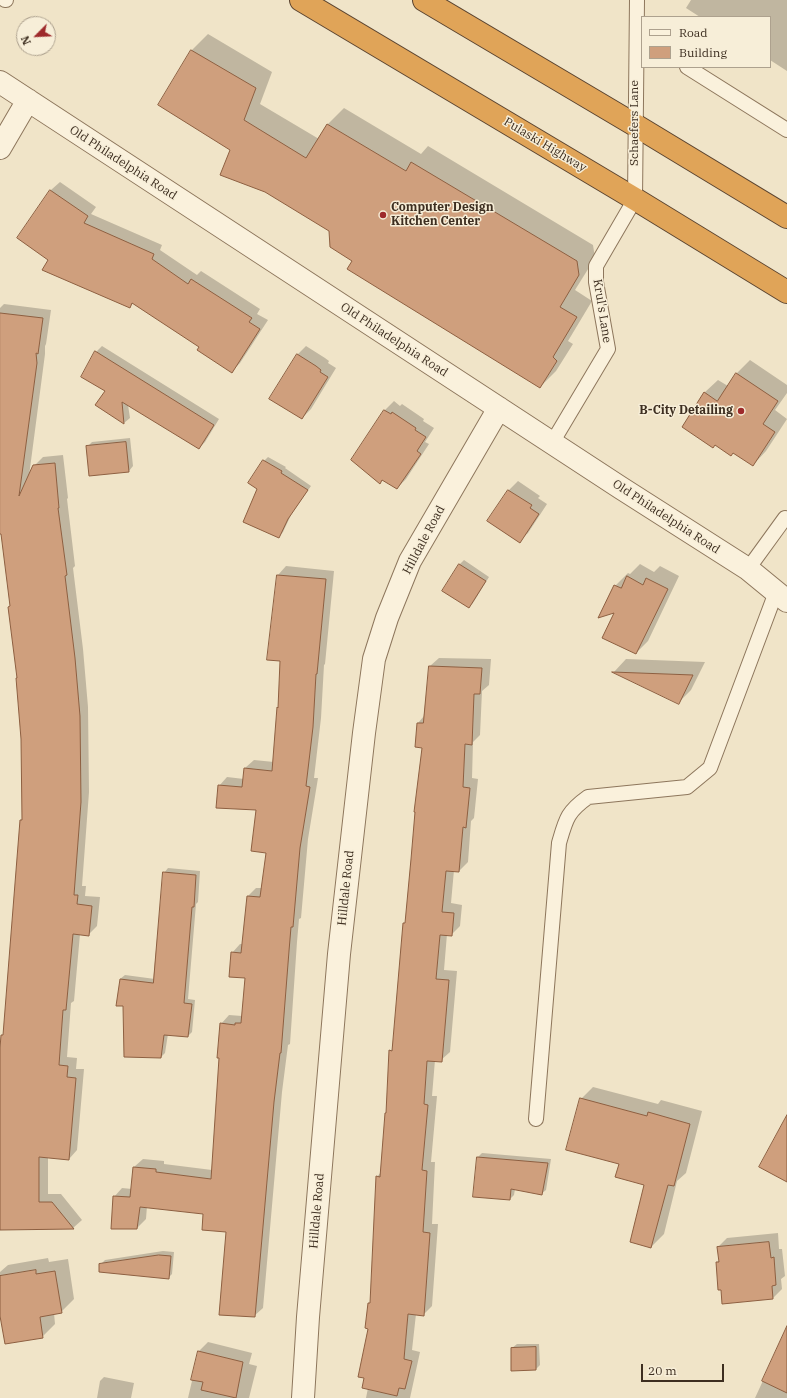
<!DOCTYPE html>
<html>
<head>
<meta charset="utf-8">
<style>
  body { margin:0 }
  #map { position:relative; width:787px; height:1398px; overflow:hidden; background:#f0e4c8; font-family:"IBM Plex Serif",serif }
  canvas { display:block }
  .legend { position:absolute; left:641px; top:16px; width:130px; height:52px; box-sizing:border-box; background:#f7eed8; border:1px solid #ada18e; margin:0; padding:5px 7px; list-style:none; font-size:12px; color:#3d2e20 }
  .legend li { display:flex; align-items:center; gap:8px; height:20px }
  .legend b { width:20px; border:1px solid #ada18e }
  .north { position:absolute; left:16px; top:16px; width:40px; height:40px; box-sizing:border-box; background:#f7eed8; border:1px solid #ada18e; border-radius:50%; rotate:246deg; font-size:11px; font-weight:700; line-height:16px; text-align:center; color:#3d2e20 }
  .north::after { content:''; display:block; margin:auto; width:14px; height:18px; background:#9e2a2b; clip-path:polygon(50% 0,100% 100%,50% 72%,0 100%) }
  .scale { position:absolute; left:641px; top:1364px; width:83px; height:18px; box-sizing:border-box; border:2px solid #3d2e20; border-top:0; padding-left:5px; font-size:12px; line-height:14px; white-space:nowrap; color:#3d2e20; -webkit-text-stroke:3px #f7eed8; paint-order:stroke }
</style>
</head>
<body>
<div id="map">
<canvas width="787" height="1398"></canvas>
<ul class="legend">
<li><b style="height:5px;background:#faf1dc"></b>Road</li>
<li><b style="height:11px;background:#cf9f7d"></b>Building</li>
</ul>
<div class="north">N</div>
<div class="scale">20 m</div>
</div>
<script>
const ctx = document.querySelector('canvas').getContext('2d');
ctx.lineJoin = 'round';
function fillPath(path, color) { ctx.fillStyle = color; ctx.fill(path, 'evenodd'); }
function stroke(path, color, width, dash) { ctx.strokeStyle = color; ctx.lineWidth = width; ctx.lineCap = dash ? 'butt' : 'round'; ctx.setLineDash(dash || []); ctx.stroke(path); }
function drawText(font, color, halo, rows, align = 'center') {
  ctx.font = font + ' "IBM Plex Serif",serif'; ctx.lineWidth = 3; ctx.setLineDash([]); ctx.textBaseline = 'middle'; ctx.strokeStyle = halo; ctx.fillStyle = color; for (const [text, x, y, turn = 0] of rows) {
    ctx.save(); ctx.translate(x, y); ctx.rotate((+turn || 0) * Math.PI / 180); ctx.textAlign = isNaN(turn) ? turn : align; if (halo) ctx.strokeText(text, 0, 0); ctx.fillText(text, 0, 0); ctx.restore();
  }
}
const shadow = new Path2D(`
  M691,0H787V71L770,60V17H700L686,8Z
  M208,34L272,72L260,104L319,139L328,124L344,108L421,154L428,146L593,245L595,258L575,290L592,301L568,341L573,344L556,371L540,387L353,260L330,230L231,149L160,105L192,50Z
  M60,182L96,207L91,214L162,245L160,250L197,275L201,271L260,309L257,314L268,320L240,363L232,371L200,347L133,303L130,307L50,260L18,238L51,190Z
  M4,304L51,310L46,344L45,346V354L29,476L34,466L43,457L63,455L68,498L67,499L75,566L73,568L83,649L88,707L89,792L82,886H86L85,896L100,897L97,926L88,935L80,934L74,1001L71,1003L67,1057L77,1058L76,1069H84L77,1150L69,1159L48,1157V1194H61L82,1220L73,1228H0V1060L2,1035L4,1034L21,820L23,818L22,739L18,677L0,511V308Z
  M102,346L219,419L205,442L199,448L128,405L130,418L124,423L97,405L106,391L96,352Z
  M306,346L325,358L329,361L328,363L336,368L311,409L302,418L297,355Z
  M750,360L787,385V393L775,410L787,419L766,451L753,465L704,393L718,380L728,386L737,373Z
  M394,401L400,406L402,404L424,419L423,421L434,428L425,442L429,444L406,479L397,488L383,479L380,483L352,460L385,410Z
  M130,438L133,466L129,471L87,447L92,442Z
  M268,457L286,467L285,468L311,486L292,513L283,532L279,537L259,489L264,461Z
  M518,481L540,496L538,498L547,504L528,533L519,541L488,521L509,490Z
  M464,560L489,577L473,603L469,607L443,590L460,564Z
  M640,564L654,572L660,566L679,576L648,641L636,653L616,611L615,586L628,573L630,574Z
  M286,566L334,571L325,664L324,665L321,718L314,778H318L308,839L301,918L299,919L297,942L290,1044L288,1045L282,1092L263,1308L254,1316L227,1231L204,1213L147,1206L146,1219L137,1228L114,1197L122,1188L132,1189L134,1167L143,1159L164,1161V1164L212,1170L220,1057L221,1024L229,1015L242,1016L246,977L232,953L240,944H243L248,896L256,888H262L267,852L257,809L219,786L227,777L244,779L245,768L254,760L274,762L278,708L279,707L281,660H268L278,575Z
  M439,658L491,659L489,685L482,691L480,735L473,742L472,778L478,779L474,818L471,821L468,862L459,871L454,870L451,903L462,905L460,926L451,935L447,934L444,970L457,971L450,1052L441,1060H435L432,1096H437L431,1162H435L432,1224H438L432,1306L423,1315L416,1314L412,1350L420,1352L410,1398H366L368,1388L377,1177L381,1172L387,1112L390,1051L394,1048L404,924L406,922L424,747L418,723L424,716L430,666Z
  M626,659L705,662L691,690L678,703L614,672Z
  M168,868L200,871L198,902L196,904L188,999L195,1000L192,1032L188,1036L168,1034L165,1053L161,1057L124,1006L120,979L125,975L155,979L164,873Z
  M593,1087L658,1104L661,1100L702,1111L686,1173L677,1181L664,1234L651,1247L645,1184L620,1163L581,1099Z
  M482,1153L551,1159L546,1190L541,1194L515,1189L514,1195L510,1199L478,1157Z
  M778,1233L779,1249H782L785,1276L781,1279L782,1289L773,1298L723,1303L717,1262L720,1260L718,1247L727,1238Z
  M163,1251L174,1252L172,1274L168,1278L100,1265L105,1260Z
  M48,1258L49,1262L68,1259L74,1299L61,1312L54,1313L55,1324L42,1337L0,1309V1272L8,1265Z
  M787,1332V1398H755L784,1335Z
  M208,1342L252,1353L249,1364L257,1366L249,1398H188L199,1351Z
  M517,1344H539L540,1365L535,1370L512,1348Z
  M104,1377L134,1383L131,1398H97L100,1381Z`);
const building = new Path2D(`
  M191,50L256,88L244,120L306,158L327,124L406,171L411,162L577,261L579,275L560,307L577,317L553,357L557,361L540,388L347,269L352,261L330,247L329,231L265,192L220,175L230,150L158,105Z
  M50,190L88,216L84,223L154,254L152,259L188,284L191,279L252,318L249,322L260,329L232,373L197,350L199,347L132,303L130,308L42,270L48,260L17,238Z
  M0,313L43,318L38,354L36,353L37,363L19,496L33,465L55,463L59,508H58L67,575L65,576L75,658L80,716L81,802L74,895H78L77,904L92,906L89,936L73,934L66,1010H63L59,1065L68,1066L67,1077L76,1078L69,1160L39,1157V1202H52L74,1229L0,1230V1048L1,1035H3L20,820H22L21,739L16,678H17L8,607L10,606L1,534H0Z
  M95,351L214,425L199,449L122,402L124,424L95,405L105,391L81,377Z
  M297,354L316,366L321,370L320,372L328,377L302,419L269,399Z
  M736,373L778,401L763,424L775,432L753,466L733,453L731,456L715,445L713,448L682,427L704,392L717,401Z
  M384,410L391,414L392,412L416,428L415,430L426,437L417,451L421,454L397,489L382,480L380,484L351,460Z
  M126,442L129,472L89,476L86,446Z
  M263,460L282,471L281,473L308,490L288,519L279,538L243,522L257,489L248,483Z
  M508,490L532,505L530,508L539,514L520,543L487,521Z
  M459,564L486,581L469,608L442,591Z
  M277,575L326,579L317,674H316L313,727L306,786L310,787L300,848L293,927H291L289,951L281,1053H280L274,1102L255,1317L219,1315L226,1232L202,1230L203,1214L140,1207L137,1229H111L113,1196L130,1197L133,1167L156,1169V1172L211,1179L219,1058H217L220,1023L235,1025V1023H241L245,978L229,977L231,952L241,953L247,896L260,897L266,853L251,851L256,810L216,808L218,785L242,787L244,768L272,771L277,707L278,708L280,661L267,660Z
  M627,576L643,585L646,578L668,589L636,654L602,638L614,613L598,618L614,585L621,588Z
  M429,666L482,668L480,694H474L472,745L465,744L463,787L470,788L466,828L463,827L459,872L446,871L442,912L454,913L452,936L440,935L436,979L449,980L442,1062L427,1061L424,1104L428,1105L422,1170L427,1171L423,1232L430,1233L424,1316L408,1314L404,1359L412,1361L405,1389L399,1388L397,1396L362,1388L364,1378L358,1377L368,1329L365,1328L368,1303H370L376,1176L380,1177L385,1113H386L389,1050L392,1051L403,923H405L411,859L415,812H414L422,748L415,747L417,723H423Z
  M612,672L693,675L679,704Z
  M163,872L196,875L194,907H192L184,1003L192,1004L188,1037L164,1035L161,1058L124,1057L123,1006H116L120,979L153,983Z
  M580,1098L647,1116L648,1112L690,1124L674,1186L668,1185L651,1248L630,1242L644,1185L615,1177L619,1164L566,1150Z
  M787,1115V1182L759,1167Z
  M477,1157L548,1163L542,1195L511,1189L510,1200L473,1197Z
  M769,1242L771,1258L774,1257L776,1285L772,1286L773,1299L722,1304L721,1290H718L716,1262H719L717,1247Z
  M159,1255L171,1256L169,1279L99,1272V1264Z
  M36,1270V1274L55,1271L62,1313L40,1317L43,1338L5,1344L0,1316V1276Z
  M787,1326V1393L762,1381Z
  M536,1347V1370L511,1371V1348Z
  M198,1351L243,1362L236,1398L201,1390L203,1382L191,1380Z`);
const lane = new Path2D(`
  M5,0H6
  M687,67L787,130
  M552,443L608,349L596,282V266L635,199L637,0
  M748,569L785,518L787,519
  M536,1119L559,843C566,819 567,812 588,797L687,787L710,768L776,592`);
const street = new Path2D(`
  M0,82L621,488L748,569L787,601
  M0,148L28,100
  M303,1398L308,1317L339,954L364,733L374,659L387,618L410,561L499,408`);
const highway = new Path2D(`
  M301,0L635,199L787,292
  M424,0L635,125L787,217`);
const markers = [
  [383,215,4,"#9e2a2b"],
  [741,411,4,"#9e2a2b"]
];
const streetNames = [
  ["Schaefers Lane",635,123,-90],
  ["Pulaski Highway",545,145,31],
  ["Old Philadelphia Road",123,163,33],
  ["Krul's Lane",602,311,81],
  ["Old Philadelphia Road",394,340,33],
  ["Old Philadelphia Road",666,517,33],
  ["Hilldale Road",424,540,-62],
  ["Hilldale Road",346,888,-84],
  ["Hilldale Road",317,1211,-85]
];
const poiNames = [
  ["Computer Design",391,208],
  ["Kitchen Center",391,222],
  ["B-City Detailing",733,411,"right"]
];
fillPath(shadow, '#0003');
fillPath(building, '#cf9f7d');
stroke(building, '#8d5f41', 1);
stroke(lane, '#8d765c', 16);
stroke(street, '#8d765c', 24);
stroke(highway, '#5b4430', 24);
stroke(lane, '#faf1dc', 14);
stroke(street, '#faf1dc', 22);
stroke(highway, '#e0a458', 22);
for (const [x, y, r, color] of markers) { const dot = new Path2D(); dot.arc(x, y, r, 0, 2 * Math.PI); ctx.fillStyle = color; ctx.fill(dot); stroke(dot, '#f7eed8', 1.5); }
drawText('12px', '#3d2e20', '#f7eed8', streetNames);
drawText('bold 12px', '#3d2e20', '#f7eed8', poiNames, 'left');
</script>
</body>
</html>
